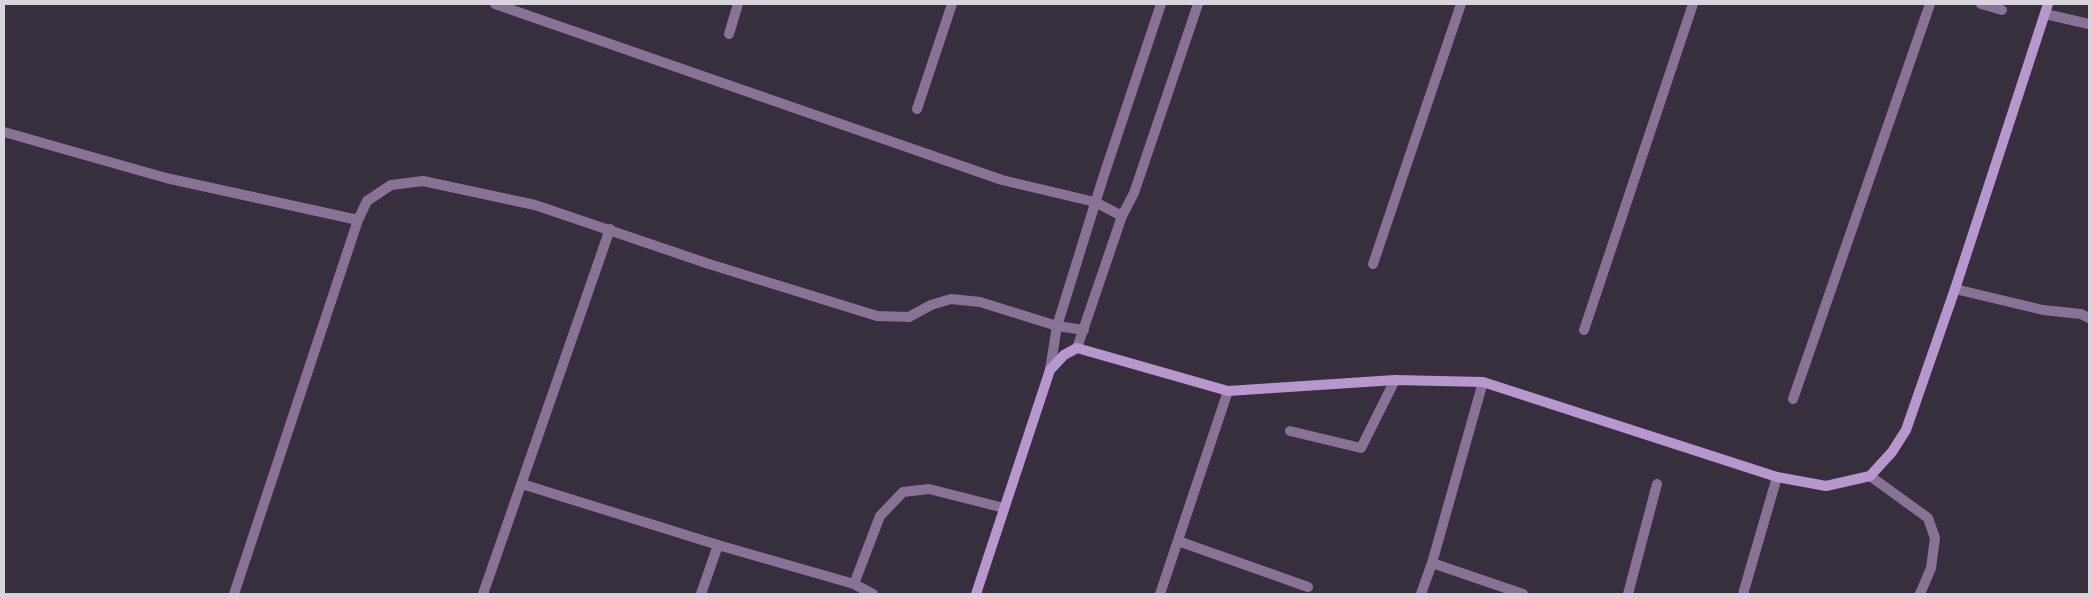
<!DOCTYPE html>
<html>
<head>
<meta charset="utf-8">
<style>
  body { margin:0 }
  #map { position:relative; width:2093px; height:598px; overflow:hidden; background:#372f3d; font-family:Mulish,sans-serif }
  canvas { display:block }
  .frame { position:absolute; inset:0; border:5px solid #d9d3dd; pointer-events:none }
</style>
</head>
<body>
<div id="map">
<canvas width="2093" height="598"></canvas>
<div class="frame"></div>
</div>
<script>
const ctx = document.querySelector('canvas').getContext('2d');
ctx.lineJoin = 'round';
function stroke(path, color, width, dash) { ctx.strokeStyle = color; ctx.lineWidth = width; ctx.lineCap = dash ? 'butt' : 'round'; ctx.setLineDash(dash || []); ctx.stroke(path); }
const lane = new Path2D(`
  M2045,14L2089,24
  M4,132L166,178L358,220
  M1955,289L2043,310L2081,314L2089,318
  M522,484L718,545L854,584L873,594
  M854,584L880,516L903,492L929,489L1004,508
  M483,594L610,229
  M701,594L718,545`);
const street = new Path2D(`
  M495,4L1002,180L1095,202L1122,216
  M1981,4L2002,10
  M729,34L738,4
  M917,109L952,4
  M1373,264L1461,4
  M1084,330L1057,326L1103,178L1161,4
  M1584,330L1693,4
  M1077,348L1122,216L1134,193L1198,4
  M1793,399L1930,4
  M1290,431L1361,448L1395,380
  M1870,476L1928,518L1935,538L1931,568L1920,594
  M1178,541L1308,587
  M1432,563L1523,594
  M234,594L358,220L367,201L391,185L423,181L535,205L709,264L877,316L909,317L931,305L951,299L980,302L1057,326L1050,370
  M1160,594L1228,391
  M1421,594L1432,563L1483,382
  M1628,594L1657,484
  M1743,594L1777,477`);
const secondary = new Path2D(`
  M976,594L1050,370L1064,355L1077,348L1228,391L1395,380L1483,382L1777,477L1826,486L1870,476L1892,452L1906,430L1955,289L2048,4`);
stroke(lane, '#887396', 10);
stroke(street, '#887396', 10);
stroke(secondary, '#b896ce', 10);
</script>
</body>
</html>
